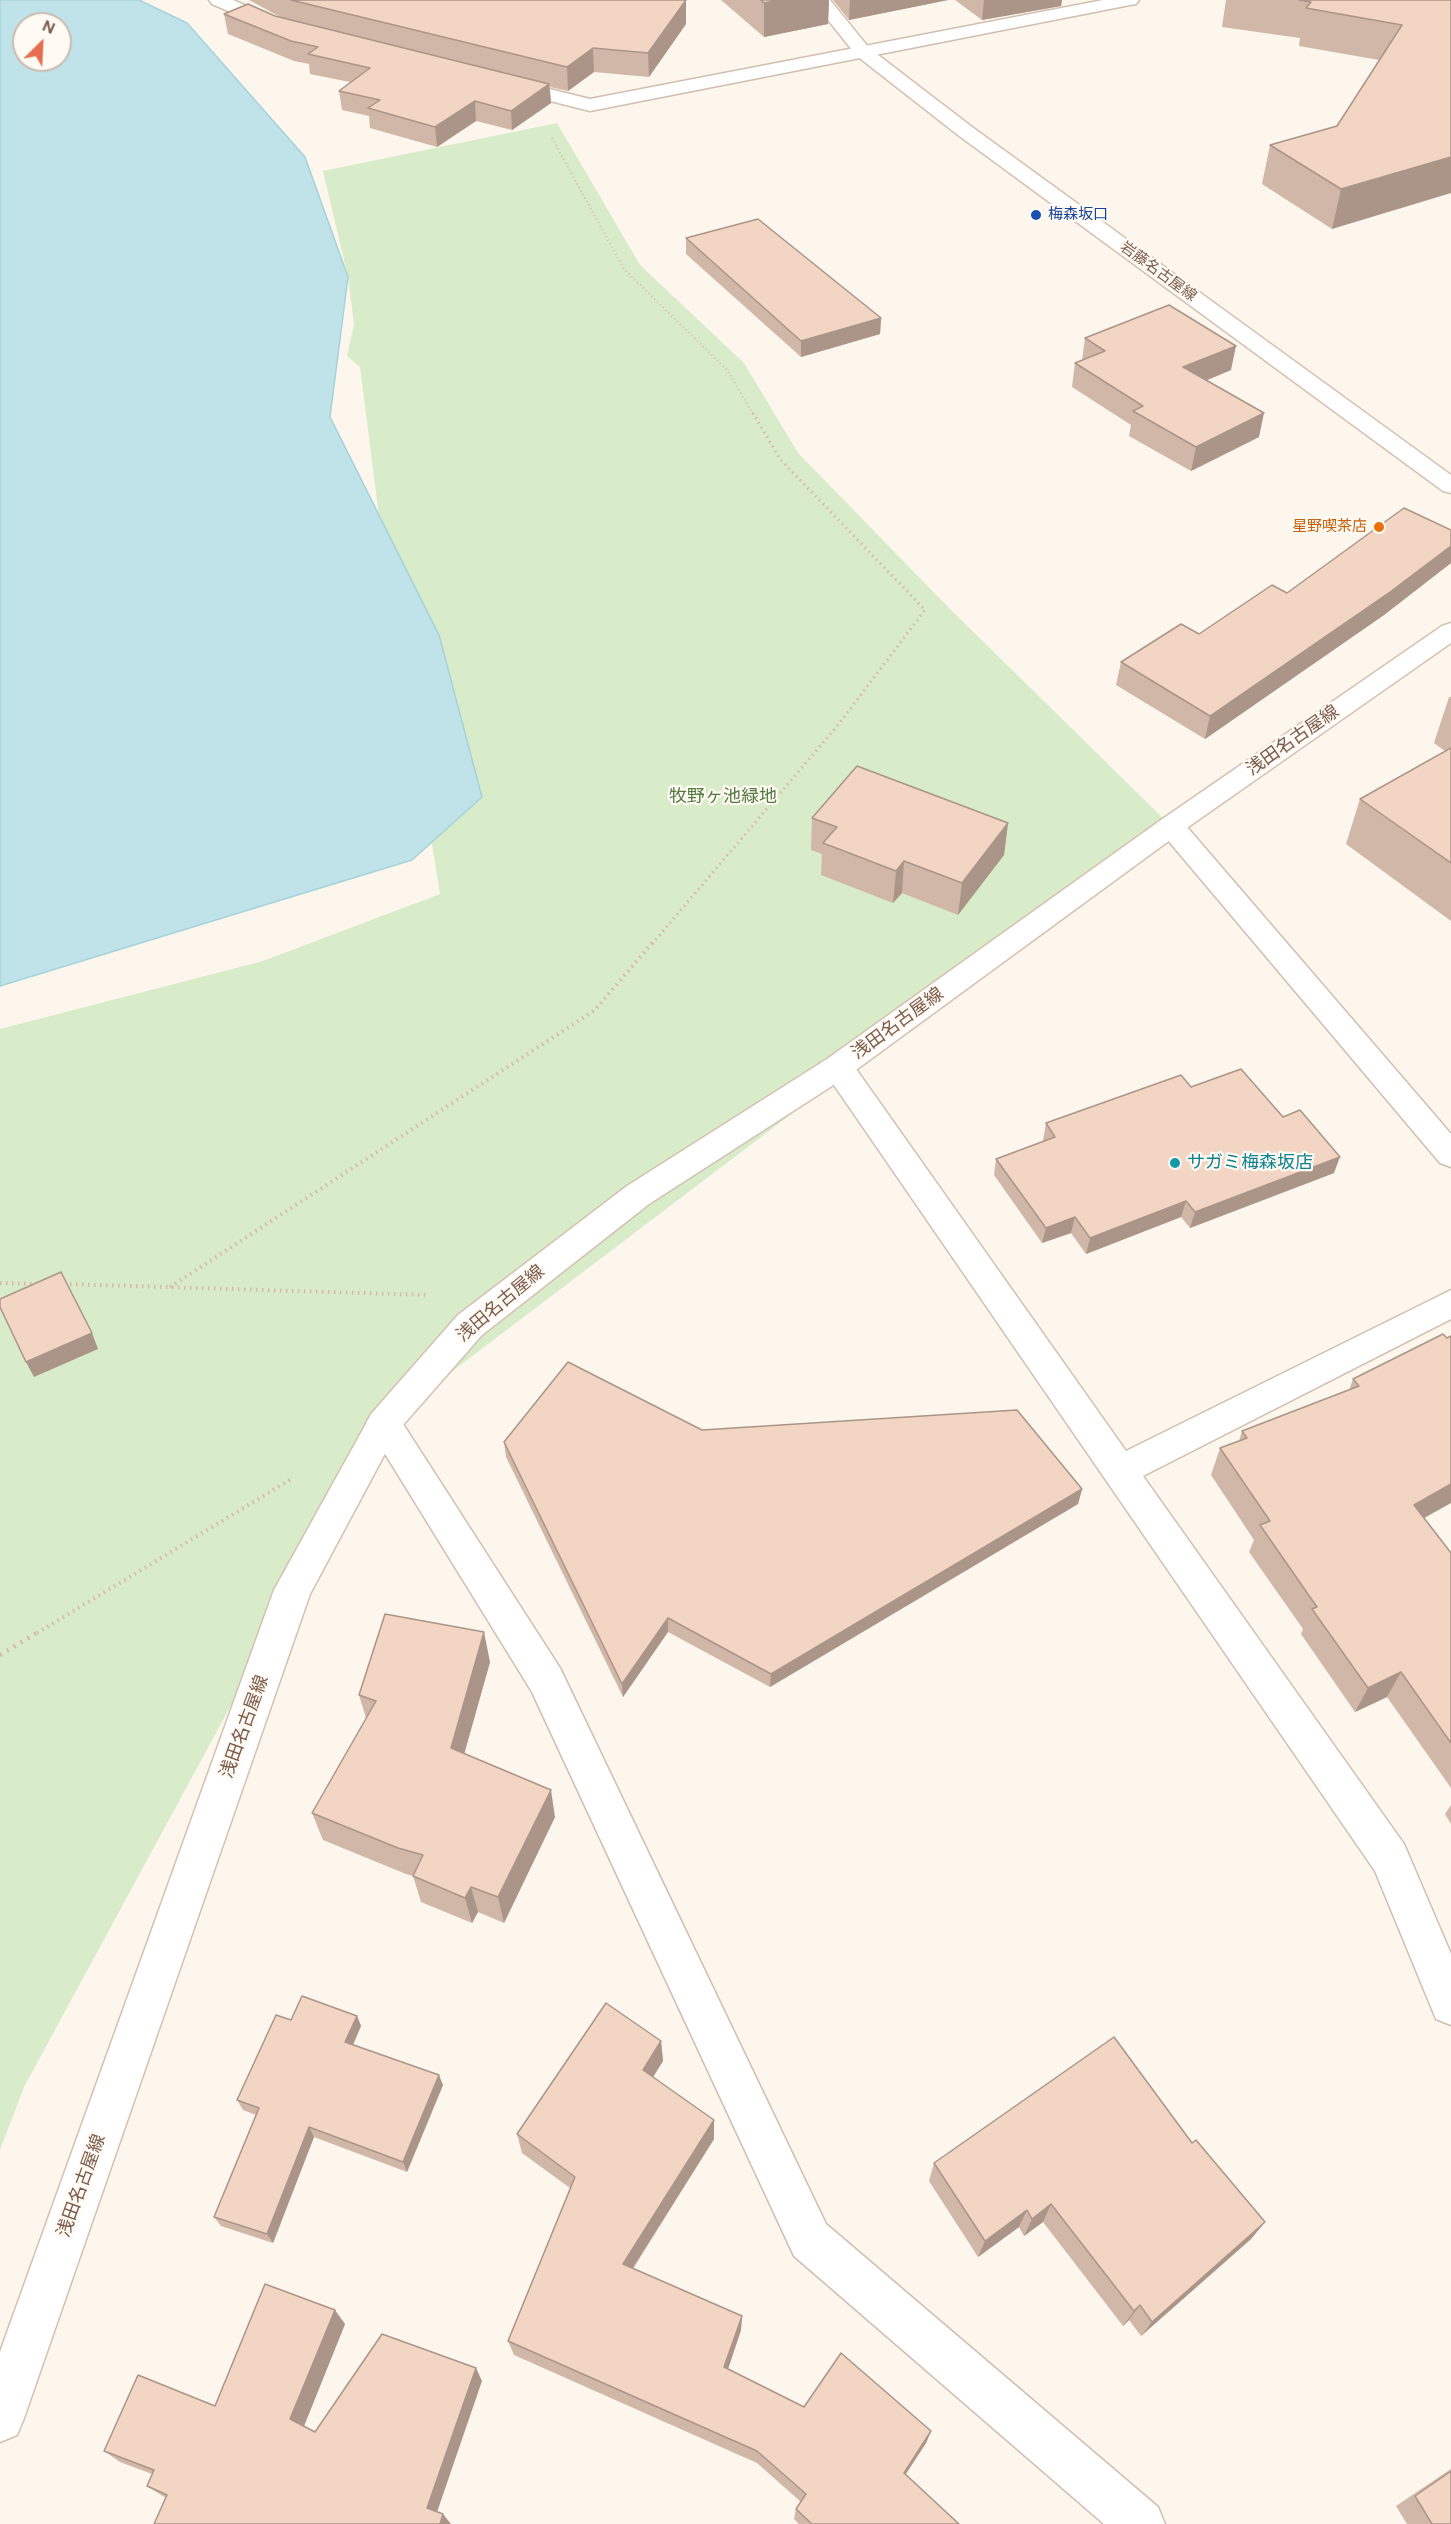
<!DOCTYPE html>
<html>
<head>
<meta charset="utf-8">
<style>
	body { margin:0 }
	#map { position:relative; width:1451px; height:2524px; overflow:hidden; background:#fdf6ec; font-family:"DM Sans",sans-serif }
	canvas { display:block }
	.north { position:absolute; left:12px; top:12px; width:60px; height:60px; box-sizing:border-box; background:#fffaf3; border:2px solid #cabbb1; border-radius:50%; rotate:24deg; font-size:16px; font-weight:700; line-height:24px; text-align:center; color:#7a5c4d }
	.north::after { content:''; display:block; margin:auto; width:21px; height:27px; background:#e76f51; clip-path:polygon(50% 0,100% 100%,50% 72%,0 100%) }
</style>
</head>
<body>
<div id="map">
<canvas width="1451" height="2524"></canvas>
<div class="north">N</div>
</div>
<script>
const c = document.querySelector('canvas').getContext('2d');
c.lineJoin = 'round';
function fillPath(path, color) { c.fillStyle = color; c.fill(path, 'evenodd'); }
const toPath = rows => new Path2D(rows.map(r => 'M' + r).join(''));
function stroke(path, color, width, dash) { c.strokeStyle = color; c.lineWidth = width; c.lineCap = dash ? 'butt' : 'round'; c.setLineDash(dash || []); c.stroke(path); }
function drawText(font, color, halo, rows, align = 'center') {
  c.font = font + ' "DM Sans","Noto Sans JP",sans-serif'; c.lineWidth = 4.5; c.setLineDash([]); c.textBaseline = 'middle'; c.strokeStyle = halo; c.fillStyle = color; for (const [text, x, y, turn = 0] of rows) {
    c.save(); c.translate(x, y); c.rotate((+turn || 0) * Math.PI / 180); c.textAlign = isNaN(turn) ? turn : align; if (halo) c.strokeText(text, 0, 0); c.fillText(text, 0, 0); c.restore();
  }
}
fillPath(toPath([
	[557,123,640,265,744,363,798,453,949,608,1171,826,384,1423,24,2087,0,2150,0,1029,263,961,440,894,379,516,360,367,347,356,354,324,348,277,323,171]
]), '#d8ecc9');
const water = toPath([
	[0,0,139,0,187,23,305,157,348,277,330,417,439,635,482,797,412,860,0,986,0,0],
	[24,24,60,24,60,60,24,60,24,24]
]);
fillPath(water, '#bfe3e8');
stroke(water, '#a5d3da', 1.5);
const minor = toPath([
	[209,0,233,0,284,22,287,26,284,30,278,31,272,30,212,4,209,0],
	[1103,0,1139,0,1136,4,1130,5,590,111,499,88,496,84,499,80,505,78,590,99,1103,0],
	[1171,817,1181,820,1451,1134,1451,1167,1440,1163,1161,832,1157,826,1161,820,1171,817],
	[838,1056,849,1059,1126,1451,1451,1290,1451,1319,1143,1476,1404,1844,1451,1954,1451,2025,1436,2019,1375,1871,827,1075,823,1067,827,1059,838,1056],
	[384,1408,396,1413,560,1668,826,2224,1158,2507,1165,2524,1104,2524,794,2256,532,1692,366,1423,372,1413,384,1408]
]);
const secondary = toPath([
	[812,0,830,0,869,48,972,127,1451,475,1451,493,1443,491,958,135,857,56,812,0],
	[1451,623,1451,643,1181,832,849,1075,649,1204,482,1335,396,1433,310,1594,24,2418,17,2435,0,2442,0,2352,274,1590,372,1413,458,1315,627,1186,827,1059,1161,820,1442,626,1451,623]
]);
stroke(minor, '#d1beb0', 3);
stroke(secondary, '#d6c0b0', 3);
stroke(toPath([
	[552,138,624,269,727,370,752,412]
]), '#d9b8a5', 2, [1, 3]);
stroke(toPath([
	[652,944,838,725,925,610,780,459,751,410]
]), '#d9b8a5', 3, [1.5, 4]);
stroke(toPath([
	[0,1283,38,1284],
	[64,1284,428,1295],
	[170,1287,595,1010,653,942],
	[37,1633,293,1478]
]), '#d9b8a5', 4, [1.5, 4.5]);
stroke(toPath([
	[0,1655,40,1631]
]), '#d9b8a5', 4.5, [2, 6]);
fillPath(minor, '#fff');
fillPath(secondary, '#fff');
fillPath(toPath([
	[249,0,686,0,686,24,649,77,594,72,568,91,550,87,551,103,512,130,476,121,437,147,370,128,369,116,342,110,339,91,350,82,310,74,309,64,294,61,228,34,224,14,275,16,282,18],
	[721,0,829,0,828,24,764,37],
	[833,0,948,0,849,20],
	[955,0,1062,0,1061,6,982,20],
	[1226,0,1451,0,1332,229,1262,184,1270,145,1337,126,1379,60,1299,46,1300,38,1222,27],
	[686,238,881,318,880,334,801,357,686,254],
	[1085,338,1231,370,1206,380,1259,437,1191,471,1129,436,1131,425,1072,387,1075,363,1082,360],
	[1451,530,1451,563,1384,615,1205,739,1116,685,1121,662,1199,634,1287,593],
	[1449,697,1451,697,1451,921,1346,844,1360,799,1445,751,1434,743],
	[812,818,1008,823,1004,855,958,915,902,893,893,903,821,875,822,854,811,850],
	[1191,1087,1283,1117,1334,1173,1190,1228,1181,1217,1086,1254,1071,1233,1042,1243,994,1175,996,1159,1044,1141,1043,1140,1046,1123],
	[1443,1334,1424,1518,1451,1553,1451,1788,1387,1697,1355,1712,1301,1634,1303,1629,1249,1552,1254,1540,1211,1475,1220,1448,1239,1441,1242,1431,1349,1390,1353,1379],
	[702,1430,1082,1489,1078,1504,770,1687,668,1632,623,1697,506,1457,504,1442],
	[490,1662,464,1754,555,1817,504,1923,478,1912,472,1923,421,1902,413,1876,406,1874,323,1840,312,1813,366,1718,359,1695],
	[1451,1805,1451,1824,1445,1814],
	[357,2016,361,2026,353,2044,443,2085,407,2172,314,2137,273,2243,221,2226,214,2217,256,2115,243,2110,237,2100,291,2020],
	[661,2041,663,2061,653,2077,714,2139,633,2269,742,2316,741,2330,728,2369,804,2407,931,2431,926,2443,906,2474,959,2524,799,2524,794,2519,796,2509,801,2502,757,2463,514,2355,508,2341,570,2188,522,2153,517,2134],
	[1192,2143,1265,2222,1251,2239,1141,2336,1129,2320,1123,2326,1043,2222,1024,2236,1019,2227,978,2257,929,2181,934,2163],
	[345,2324,304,2426,315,2432,482,2381,166,2498,147,2486,152,2474,120,2462,104,2451,215,2406],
	[1451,2469,1451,2524,1407,2524,1396,2506]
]), '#d1b7a8');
fillPath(toPath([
	[686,0,686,24,649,77,648,53],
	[779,0,829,0,828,24,764,37,764,3],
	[850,0,948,0,849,20],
	[984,0,1062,0,1061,6,982,20],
	[593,48,594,72,568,91,567,67],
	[549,84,551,103,512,130,511,111],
	[475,101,476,121,437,147,435,127],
	[1451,157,1451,193,1332,229,1341,189],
	[881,318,880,334,801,357,801,341],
	[1236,346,1231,370,1179,392,1183,367],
	[1264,413,1259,437,1191,471,1196,447],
	[1451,546,1451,563,1384,615,1205,739,1210,716],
	[1008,823,1004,855,958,915,962,883],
	[904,861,902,893,893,903,896,871],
	[1340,1157,1334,1173,1190,1228,1195,1212],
	[1186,1201,1181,1217,1086,1254,1090,1238],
	[1075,1217,1071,1233,1042,1243,1046,1228],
	[92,1333,98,1349,34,1377,26,1362],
	[1451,1484,1451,1503,1401,1531,1414,1505],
	[1082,1489,1078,1504,770,1687,771,1674],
	[668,1618,668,1632,623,1697,622,1684],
	[484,1632,490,1662,458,1776,451,1748],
	[1401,1672,1387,1697,1355,1712,1368,1688],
	[551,1790,555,1817,504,1923,498,1897],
	[471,1887,478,1912,472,1923,465,1898],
	[357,2016,361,2026,350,2052,345,2042],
	[661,2041,663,2061,645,2090,643,2070],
	[439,2075,443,2085,407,2172,403,2162],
	[714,2120,714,2139,625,2280,623,2264],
	[309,2127,314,2137,273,2243,267,2234],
	[1051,2204,1043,2222,1024,2236,1032,2219],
	[1027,2210,1019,2227,978,2257,985,2241],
	[1265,2222,1251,2239,1141,2336,1152,2322],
	[1140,2305,1129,2320,1123,2326,1134,2311],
	[335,2310,345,2324,302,2431,290,2419],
	[742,2316,741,2330,724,2381,724,2367],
	[476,2368,482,2381,435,2518,427,2508],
	[931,2431,926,2443,899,2484,904,2473],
	[443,2514,451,2524,440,2524]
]), '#aa9588');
const building = toPath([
	[291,0,686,0,648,53,593,48,567,67,291,0],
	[761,0,779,0,764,3,761,0],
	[1299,0,1451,0,1451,157,1341,189,1270,145,1337,126,1402,25,1306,8,1311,2,1299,0],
	[248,4,275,16,549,84,511,111,475,101,435,127,368,108,380,100,339,91,370,68,308,54,318,47,291,41,224,14,248,4],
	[758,219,881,318,801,341,686,238,758,219],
	[1169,305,1236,346,1183,367,1264,413,1196,447,1133,411,1143,406,1075,363,1105,351,1085,338,1169,305],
	[1404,508,1451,530,1451,546,1390,592,1210,716,1121,662,1181,624,1199,634,1272,585,1287,593,1404,508],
	[1451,748,1451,863,1360,799,1451,748],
	[857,766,1008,823,962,883,904,861,896,871,823,843,837,827,812,818,857,766],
	[1241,1069,1283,1117,1300,1110,1340,1157,1195,1212,1186,1201,1090,1238,1075,1217,1046,1228,996,1159,1055,1137,1046,1123,1181,1075,1191,1087,1241,1069],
	[61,1272,92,1333,26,1362,0,1307,0,1299,61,1272],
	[1443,1334,1447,1338,1451,1336,1451,1484,1414,1505,1451,1553,1451,1743,1401,1672,1368,1688,1312,1609,1317,1607,1260,1525,1270,1521,1220,1448,1247,1438,1242,1431,1359,1386,1353,1379,1443,1334],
	[568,1362,702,1430,1017,1410,1082,1489,771,1674,668,1618,622,1684,504,1442,568,1362],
	[385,1614,484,1632,451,1748,551,1790,498,1897,471,1887,465,1898,413,1876,423,1855,398,1848,312,1813,376,1701,359,1695,385,1614],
	[302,1996,357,2016,345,2042,439,2075,403,2162,309,2127,267,2234,214,2217,259,2108,237,2100,276,2015,291,2020,302,1996],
	[606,2003,661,2041,643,2070,714,2120,623,2264,742,2316,724,2367,804,2407,841,2353,931,2431,904,2473,959,2524,812,2524,796,2509,806,2494,757,2451,508,2341,575,2177,517,2134,606,2003],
	[1114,2037,1192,2143,1196,2140,1265,2222,1152,2322,1140,2305,1134,2311,1051,2204,1032,2219,1027,2210,985,2241,934,2163,1114,2037],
	[265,2284,335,2310,290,2419,315,2432,382,2334,476,2368,427,2508,443,2514,440,2524,154,2524,167,2495,147,2486,154,2470,104,2451,138,2375,215,2406,265,2284],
	[1451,2471,1451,2524,1432,2524,1415,2496,1451,2471]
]);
fillPath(building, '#f3d5c3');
stroke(building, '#aa9588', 1.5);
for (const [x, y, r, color] of [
	[1036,215,6,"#1a4fb4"],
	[1379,527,6,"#e8710a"],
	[1175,1163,6,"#0f9aa8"]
]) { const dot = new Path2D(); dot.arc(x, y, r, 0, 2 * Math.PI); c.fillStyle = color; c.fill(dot); stroke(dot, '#fffaf3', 2); }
drawText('15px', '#164399', '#fffaf3', [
	["梅森坂口",1048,215]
], 'left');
drawText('15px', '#7a5c4d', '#fffaf3', [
	["岩藤名古屋線",1158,272,36]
]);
drawText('15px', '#c56008', '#fffaf3', [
	["星野喫茶店",1367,527]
], 'right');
drawText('18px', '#7a5c4d', '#fffaf3', [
	["浅田名古屋線",1293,741,-35],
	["浅田名古屋線",898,1024,-36],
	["浅田名古屋線",501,1304,-40],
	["浅田名古屋線",245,1727,-70],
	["浅田名古屋線",82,2186,-70]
]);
drawText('18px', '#537a41', '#fffaf3', [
	["牧野ヶ池緑地",723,797]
]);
drawText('18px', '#0d838f', '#fffaf3', [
	["サガミ梅森坂店",1187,1163]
], 'left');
</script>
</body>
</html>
